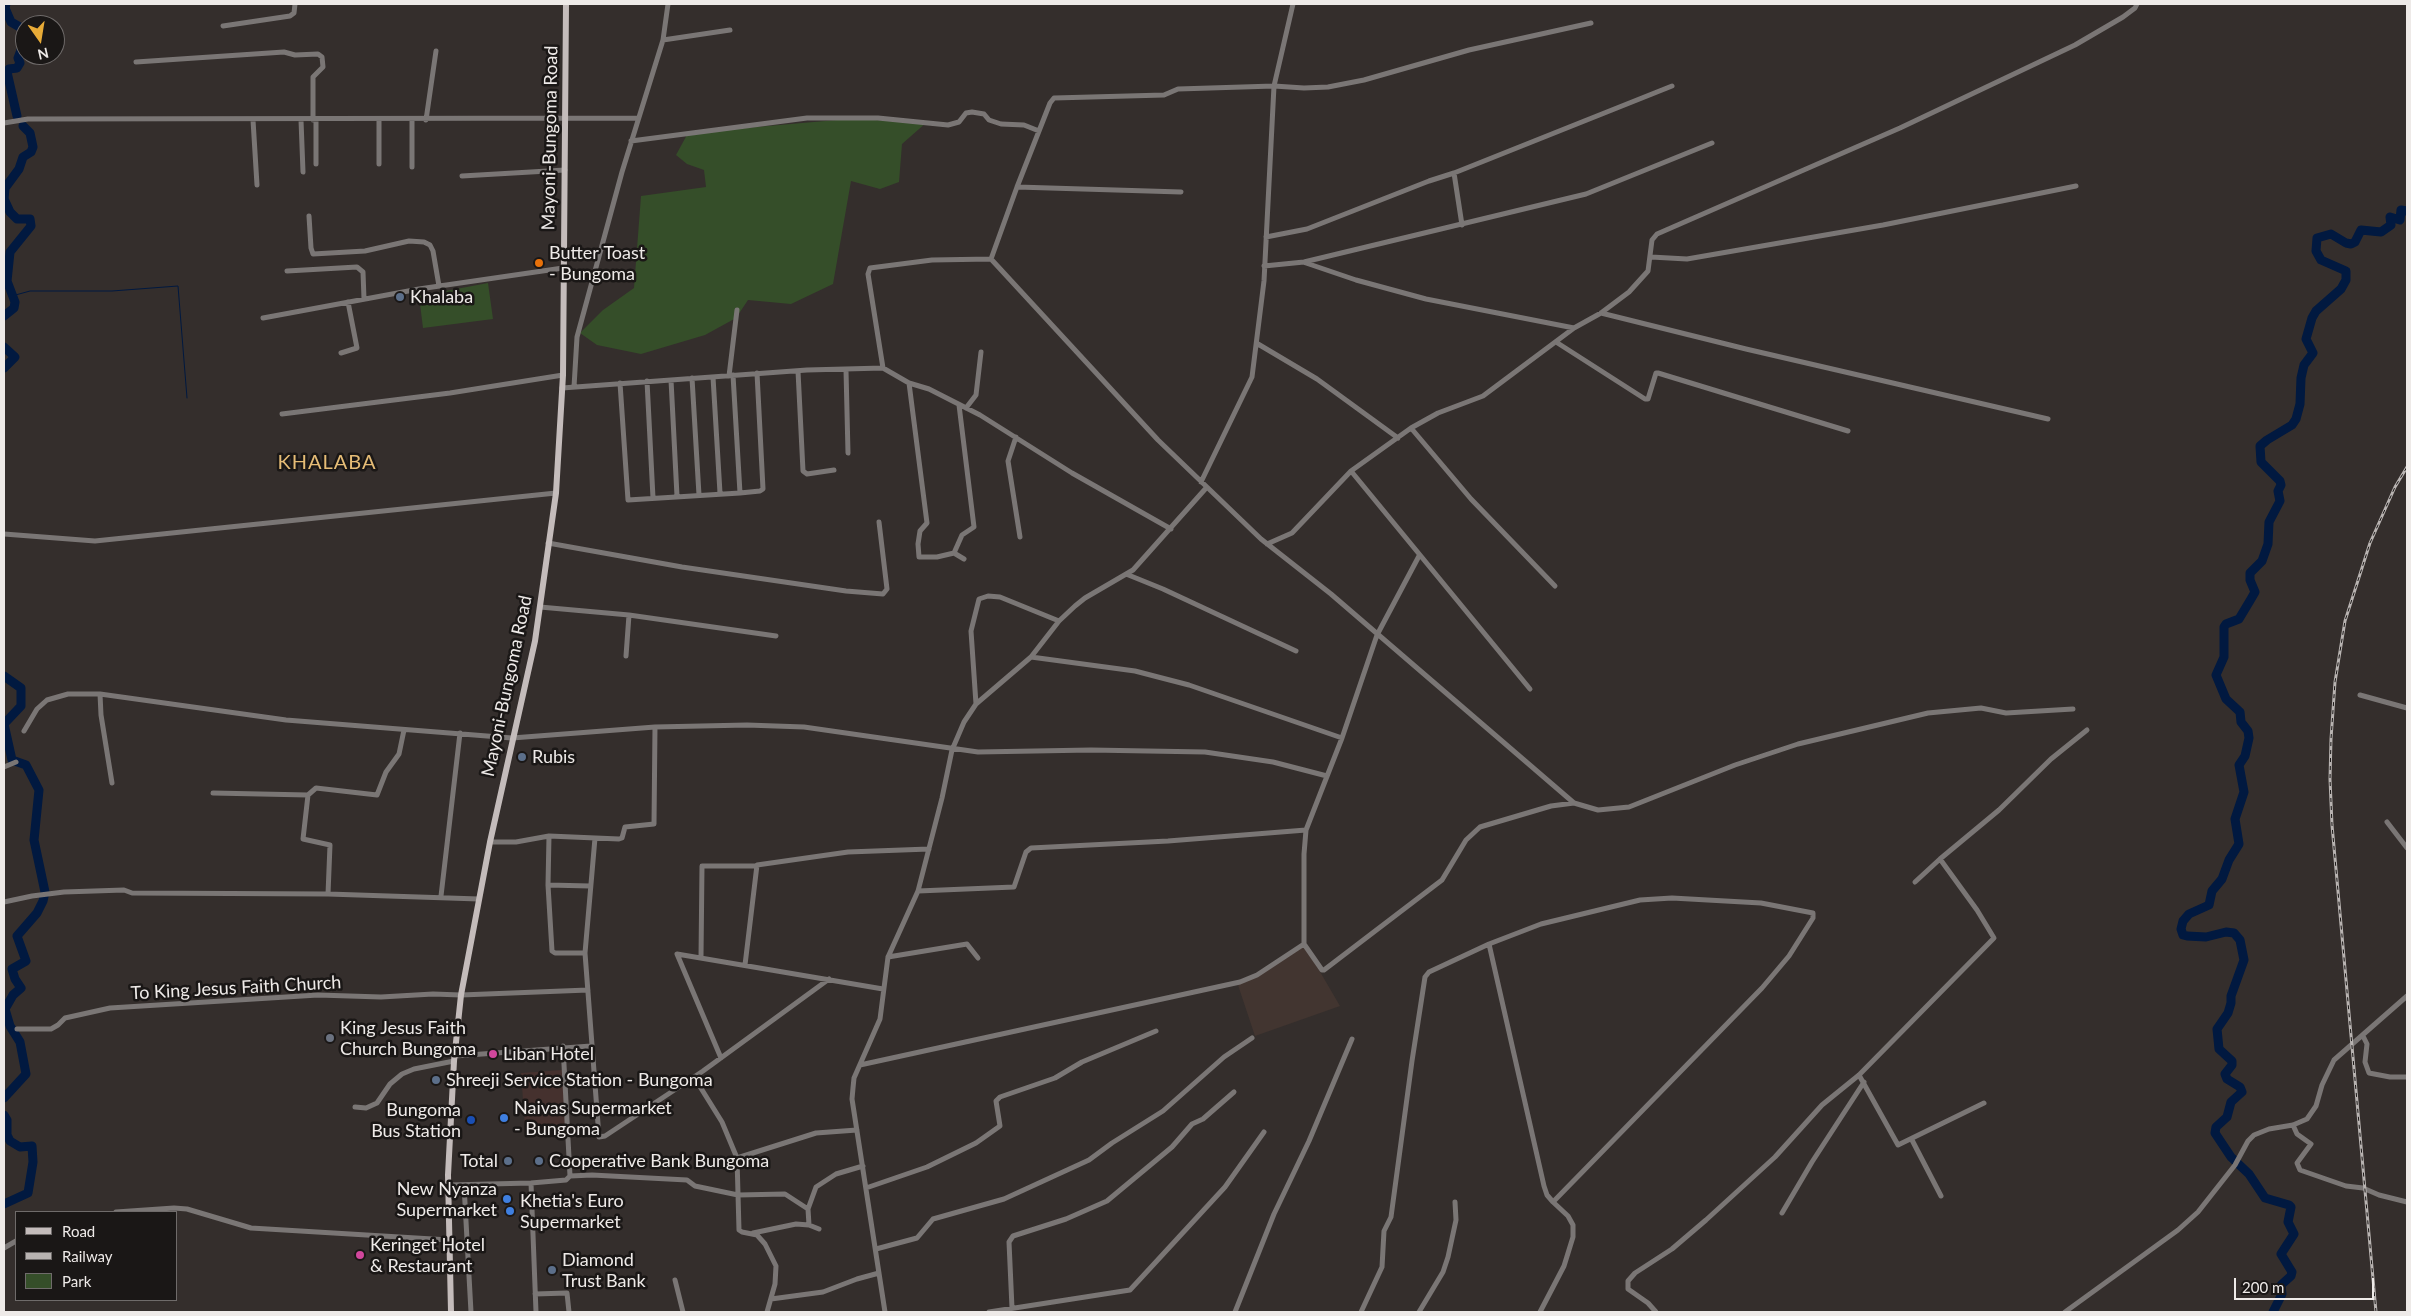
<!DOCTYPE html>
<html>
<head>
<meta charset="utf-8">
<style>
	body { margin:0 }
	#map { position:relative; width:2411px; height:1316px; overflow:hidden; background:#342e2c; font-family:Lato,sans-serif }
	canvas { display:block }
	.frame { position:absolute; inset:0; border:5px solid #eeeae8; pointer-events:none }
	.legend { position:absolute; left:15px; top:1211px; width:162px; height:90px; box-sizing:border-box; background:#1a1716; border:1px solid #6f6b6a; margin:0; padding:6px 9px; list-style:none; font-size:15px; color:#eeeae8 }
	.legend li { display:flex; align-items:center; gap:10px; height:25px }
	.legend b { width:25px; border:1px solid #6f6b6a }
	.north { position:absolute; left:15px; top:15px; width:50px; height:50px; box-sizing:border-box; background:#1a1716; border:1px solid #6f6b6a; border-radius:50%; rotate:167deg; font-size:14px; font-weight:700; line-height:20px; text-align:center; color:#eeeae8 }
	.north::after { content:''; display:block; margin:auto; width:18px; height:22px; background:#e8ab37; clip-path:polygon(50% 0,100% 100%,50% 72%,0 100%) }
	.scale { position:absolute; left:2234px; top:1278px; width:140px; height:22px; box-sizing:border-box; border:2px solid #eeeae8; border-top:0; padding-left:6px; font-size:15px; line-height:18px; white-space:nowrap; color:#eeeae8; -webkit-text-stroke:4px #1a1716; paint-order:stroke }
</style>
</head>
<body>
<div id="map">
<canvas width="2411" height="1316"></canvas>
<div class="frame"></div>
<ul class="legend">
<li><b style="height:6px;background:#c4bcbb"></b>Road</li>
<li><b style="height:6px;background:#b8b3b1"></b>Railway</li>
<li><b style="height:14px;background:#354e29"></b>Park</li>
</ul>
<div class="north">N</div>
<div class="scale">200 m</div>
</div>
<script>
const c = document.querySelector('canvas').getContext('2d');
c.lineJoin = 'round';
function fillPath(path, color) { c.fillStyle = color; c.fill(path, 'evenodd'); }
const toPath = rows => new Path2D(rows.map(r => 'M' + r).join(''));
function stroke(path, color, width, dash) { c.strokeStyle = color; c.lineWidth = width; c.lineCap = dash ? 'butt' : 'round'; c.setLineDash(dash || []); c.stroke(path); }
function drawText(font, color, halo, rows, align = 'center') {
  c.font = font + ' Lato,sans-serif'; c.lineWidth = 5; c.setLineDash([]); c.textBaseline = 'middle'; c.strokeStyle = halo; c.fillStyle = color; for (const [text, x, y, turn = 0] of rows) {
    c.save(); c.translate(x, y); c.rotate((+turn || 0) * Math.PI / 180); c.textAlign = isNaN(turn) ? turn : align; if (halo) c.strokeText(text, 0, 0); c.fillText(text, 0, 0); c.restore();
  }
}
fillPath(toPath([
	[562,1070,566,1124,525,1127,521,1073]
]), '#45312e');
fillPath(toPath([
	[1305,946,1340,1006,1255,1036,1238,985]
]), '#423530');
fillPath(toPath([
	[848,119,927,122,902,144,899,182,880,189,851,181,833,284,791,304,748,300,736,318,705,335,641,354,597,345,580,333,603,310,634,288,641,196,706,187,704,170,687,164,676,155,688,133],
	[488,283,493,319,423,328,419,296]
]), '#354e29');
stroke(toPath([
	[12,296,30,291,112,291,178,286,187,398]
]), '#011940', 1);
stroke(toPath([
	[6,4,5,8,11,22,25,30],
	[17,116,7,72,9,69,17,68,20,63,18,58,21,50,25,47],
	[4,316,14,308,15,302,7,281,10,252,31,226,30,219,17,219,10,212,4,199,5,188,19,169,23,157,31,152,33,147,30,133,23,126],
	[4,347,15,357,4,368],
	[4,676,21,688,21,706,4,724,12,760,26,765,39,790,34,840,45,892,43,901,37,913,17,936,26,961,12,969,15,979,21,988,13,995,5,1009,10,1026,20,1042,26,1074,4,1098],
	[4,1115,7,1120,7,1135,10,1141,20,1147,32,1146,33,1162,28,1193,4,1204],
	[2273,1312,2282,1294,2281,1285,2291,1276,2292,1272,2281,1254,2294,1234,2288,1222,2291,1207,2289,1205,2265,1198,2249,1174,2231,1157,2215,1133,2216,1127,2227,1117,2231,1102,2242,1092,2240,1087,2227,1079,2225,1074,2232,1065,2232,1061,2219,1049,2217,1029,2228,1013,2231,1003,2231,996,2244,960,2240,940,2234,933,2226,932,2206,937,2187,936,2183,935,2181,929,2183,921,2189,914,2209,905,2212,891,2222,879,2229,860,2239,844,2235,819,2244,792,2239,765,2245,756,2249,738,2248,731,2241,722,2240,712,2226,699,2216,675,2224,657,2224,627,2226,624,2239,619,2251,599,2255,592,2250,580,2250,573,2262,561,2268,544,2269,522,2280,501,2278,491,2281,485,2280,481,2261,462,2260,446,2267,440,2292,425,2296,419,2300,404,2301,378,2304,365,2313,353,2306,339,2312,318,2316,311,2341,289,2346,280,2346,271,2321,260,2316,251,2317,238,2331,234,2346,243,2351,244,2355,242,2361,230,2381,232,2391,225,2390,217,2400,220,2401,210,2407,211]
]), '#011940', 9);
stroke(toPath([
	[223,26,290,16,294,13,295,4],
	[663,40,730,30],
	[136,62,284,52,295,55,318,54,322,57,323,67,313,77,313,120],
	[253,120,257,185],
	[301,120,303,172],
	[316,120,316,164],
	[379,120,379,164],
	[412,120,412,167],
	[426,120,436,51],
	[4,123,28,119,637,118],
	[631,141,807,118,878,118,948,125,959,122,966,113,972,112,984,114,989,120,1001,124,1024,125,1039,131],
	[1454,173,1462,225],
	[462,176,565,170],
	[1017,187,1181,192],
	[309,216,311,248,313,254,365,251,409,241,424,242,430,245,433,251,439,286],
	[1266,237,1307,229,1429,181,1454,173,1672,86],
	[1651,257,1687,259,1883,225,2076,186],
	[991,259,1017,187,1050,103,1054,98,1164,95,1178,89,1274,86,1304,88,1328,87,1364,80,1469,50,1591,23],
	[1306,263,1356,280,1426,299,1574,328],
	[1264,266,1304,262,1586,194,1712,143],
	[287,271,357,267,363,272,364,299],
	[1601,313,1746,349,2048,419],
	[263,318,419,289,563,268],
	[1556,342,1645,399,1648,399,1656,373,1658,373,1848,431],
	[1258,344,1317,379,1398,438],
	[341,353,357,348,348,302],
	[883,368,868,274,870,268,932,260,991,259,1158,440,1261,539,1331,594,1574,803,1598,810,1629,807,1735,765,1798,744,1928,713,1981,708,2006,713,2073,709],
	[846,370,848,453],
	[798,371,803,471,807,474,834,470],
	[733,375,740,493],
	[729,376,737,310],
	[713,377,720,493],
	[692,378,699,495],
	[671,380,677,496],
	[647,381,653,498],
	[620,383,628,500,740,493,760,491,763,489,757,373],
	[909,383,927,523,920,531,918,544,919,557,937,557,954,553,964,559],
	[574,387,577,337,622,172,663,40,668,4],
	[562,388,807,370,883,368,909,383,929,389,980,415,1072,473,1171,529],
	[966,408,976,395,981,352],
	[282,414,450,393,563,375],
	[1411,428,1471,499,1555,586],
	[1016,437,1008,461,1020,537],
	[1351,471,1530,689],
	[1201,482,1252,377,1264,281,1274,86,1293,4],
	[4,534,95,541,556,493],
	[548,543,682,567,846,591,883,594,887,589,879,522],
	[1267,544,1292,533,1351,471,1411,428,1438,413,1483,396,1574,328,1601,313,1629,292,1648,271,1652,240,1657,234,1900,128,2075,45,2123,17,2135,8,2137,4],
	[954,553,962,535,974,527,959,405],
	[1419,556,1377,635,1342,738,1306,830,1304,854,1304,944,1322,970,1324,970,1442,880,1466,840,1480,827,1551,806,1574,803],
	[1126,574,1163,589,1296,651],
	[540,607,629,615,626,656],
	[629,615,776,636],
	[1031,657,1135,671,1158,677,1189,685,1342,738],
	[100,694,101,715,112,783],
	[2360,695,2407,708],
	[976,704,971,631,979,599,988,596,1000,597,1059,621],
	[24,731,37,709,47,700,68,694,100,694,286,720,512,738,655,727,747,725,804,727,978,752,1091,750,1205,752,1273,762,1327,776],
	[4,767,16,762],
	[213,793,308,795,303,839,330,845,328,894],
	[308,795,316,788,377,795,386,772,399,754,404,730],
	[2387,822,2407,848],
	[549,836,548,885,552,951,555,953,585,953],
	[595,838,585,953,599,1137,605,1136,703,1071,829,979],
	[490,842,516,842,549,836,619,839,622,838,625,827,654,824,655,727],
	[1915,882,1940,859],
	[548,885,590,886],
	[918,891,1014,887,1026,852,1031,848,1168,841,1306,830],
	[441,896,460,733],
	[4,902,32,896,64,892,124,890,132,893,328,894,479,899],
	[701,957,702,866,756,866],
	[888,957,967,944,978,958],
	[745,965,757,865,848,852,929,849],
	[17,1029,51,1029,58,1025,65,1018,110,1008,318,995,381,997,433,994,461,995,588,990],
	[2363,1036,2367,1044,2365,1062,2369,1073,2390,1077,2407,1077],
	[563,1046,570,1176],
	[455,1056,591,1046],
	[721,1058,677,954,883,989],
	[860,1065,1240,982,1257,975,1304,944],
	[1859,1075,1898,1145,1984,1103],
	[694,1077,722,1122,737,1158,739,1230,742,1232,757,1235,765,1244,776,1266,775,1284,767,1312],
	[355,1107,366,1108,377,1103,390,1084,402,1074,414,1069,454,1061],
	[2293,1125,2297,1134,2311,1144,2297,1163,2300,1170,2346,1186,2363,1188,2379,1195,2407,1202],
	[1912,1140,1941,1196],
	[737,1158,816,1133,857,1130],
	[531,1183,536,1312],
	[448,1185,531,1183,566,1180,570,1176,592,1175,687,1180,695,1186,738,1195,785,1194,808,1209,809,1225],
	[464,1185,471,1312],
	[866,1188,927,1167,976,1143,1000,1126,996,1101,1000,1097,1055,1078,1082,1062,1156,1031],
	[808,1209,816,1187,836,1174,863,1166],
	[116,1212,174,1208,187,1209,251,1228,449,1240],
	[1782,1213,1812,1162,1864,1082],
	[753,1233,796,1224,809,1225,819,1229],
	[4,1248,16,1241],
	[876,1249,917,1238,933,1219,1004,1199,1089,1160,1112,1143,1163,1111,1224,1057,1252,1038],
	[675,1280,683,1312],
	[535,1294,567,1293,569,1312],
	[771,1299,823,1292,857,1279,879,1273],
	[1012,1308,1009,1242,1013,1236,1066,1219,1107,1201,1172,1147,1192,1124,1203,1119,1234,1092],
	[885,1312,852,1099,853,1088,854,1078,880,1019,888,957,918,891,942,798,952,750,964,722,976,704,1031,657,1059,621,1075,606,1085,598,1133,570,1207,487],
	[989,1312,1130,1290,1225,1187,1264,1132],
	[1235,1312,1274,1214,1309,1141,1352,1039],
	[1361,1312,1382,1267,1384,1231,1391,1217,1412,1061,1425,977,1429,972,1489,944],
	[1419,1312,1443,1272,1448,1257,1456,1220,1455,1202],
	[1540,1312,1564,1266,1573,1237,1573,1225,1568,1216,1553,1202,1547,1195,1544,1186,1489,944,1541,924,1640,900,1672,898,1761,903,1813,913,1813,918,1789,956,1762,988,1553,1202],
	[1656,1312,1648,1303,1628,1289,1628,1281,1635,1273,1672,1249,1706,1220,1775,1157,1822,1105,1859,1075,1994,938,1977,910,1940,859,1999,810,2051,759,2087,730],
	[2065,1312,2178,1230,2198,1212,2235,1165,2248,1141,2254,1135,2269,1129,2293,1125,2307,1119,2316,1106,2322,1085,2334,1060,2407,996]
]), '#7a7675', 5);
stroke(toPath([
	[451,1312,448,1175,454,1061,461,995,490,842,535,641,556,493,563,375,566,4]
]), '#c4bcbb', 6);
const rail = toPath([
	[2376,1312,2332,825,2330,779,2331,739,2335,682,2345,621,2370,543,2395,487,2407,467]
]);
stroke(rail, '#b8b3b1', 3);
stroke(rail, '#1a1716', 1, [4]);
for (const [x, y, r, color] of [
	[539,263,5,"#e8710a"],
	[400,297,5,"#5c6f8a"],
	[522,757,5,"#5c6f8a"],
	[330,1038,5,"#6b7280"],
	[493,1054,5,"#d1479c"],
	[436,1080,5,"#5c6f8a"],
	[504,1118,5,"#3f7fe0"],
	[471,1120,5,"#1a4fb4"],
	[508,1161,5,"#5c6f8a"],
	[539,1161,5,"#5c6f8a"],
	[507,1199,5,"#3f7fe0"],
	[510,1211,5,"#3f7fe0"],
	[360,1255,5,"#d1479c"],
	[552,1270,5,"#5c6f8a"]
]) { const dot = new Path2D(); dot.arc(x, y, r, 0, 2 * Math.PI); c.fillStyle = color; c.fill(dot); stroke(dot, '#1a1716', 2); }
drawText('18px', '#eeeae8', '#1a1716', [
	["Mayoni-Bungoma Road",550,138,-89],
	["Mayoni-Bungoma Road",507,686,-78],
	["To King Jesus Faith Church",236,988,-3]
]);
drawText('18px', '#eeeae8', '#1a1716', [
	["Butter Toast",549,253],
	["- Bungoma",549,274],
	["Khalaba",410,297],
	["Rubis",532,757],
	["King Jesus Faith",340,1028],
	["Church Bungoma",340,1049],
	["Liban Hotel",503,1054],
	["Shreeji Service Station - Bungoma",446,1080],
	["Naivas Supermarket",514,1108],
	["- Bungoma",514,1129],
	["Bungoma",461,1110,"right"],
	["Bus Station",461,1131,"right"],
	["Total",498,1161,"right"],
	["Cooperative Bank Bungoma",549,1161],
	["New Nyanza",497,1189,"right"],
	["Supermarket",497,1210,"right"],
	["Khetia's Euro",520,1201],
	["Supermarket",520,1222],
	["Keringet Hotel",370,1245],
	["& Restaurant",370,1266],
	["Diamond",562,1260],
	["Trust Bank",562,1281]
], 'left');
c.letterSpacing = '1px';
drawText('20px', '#e5bc76', '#1a1716', [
	["KHALABA",327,463]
]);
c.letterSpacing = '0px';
</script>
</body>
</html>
